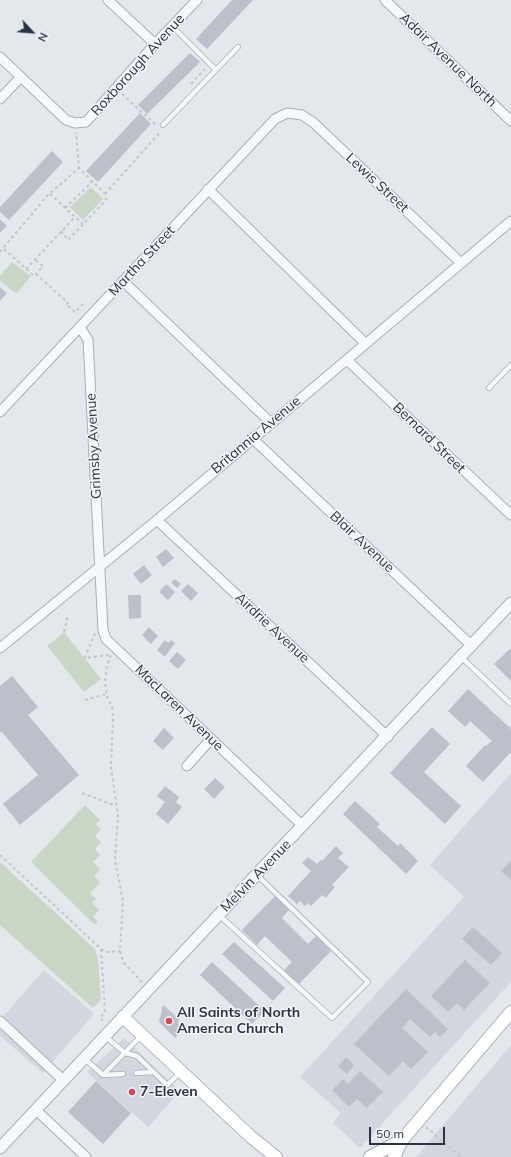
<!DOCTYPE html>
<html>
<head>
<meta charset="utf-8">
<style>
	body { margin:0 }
	#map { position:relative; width:511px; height:1157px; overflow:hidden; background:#e4e7ec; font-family:Mulish,sans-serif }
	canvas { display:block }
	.north { position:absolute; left:12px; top:12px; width:40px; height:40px; -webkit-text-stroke:3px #f4f6f9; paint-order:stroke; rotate:116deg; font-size:11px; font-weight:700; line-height:16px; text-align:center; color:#2b3445 }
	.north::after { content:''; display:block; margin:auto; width:14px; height:18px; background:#2b3445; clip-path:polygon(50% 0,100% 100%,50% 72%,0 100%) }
	.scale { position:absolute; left:369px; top:1127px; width:76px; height:18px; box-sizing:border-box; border:2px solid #2b3445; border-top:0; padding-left:5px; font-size:12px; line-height:14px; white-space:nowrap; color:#2b3445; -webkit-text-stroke:3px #f4f6f9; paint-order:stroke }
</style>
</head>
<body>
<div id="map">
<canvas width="511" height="1157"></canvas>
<div class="north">N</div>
<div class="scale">50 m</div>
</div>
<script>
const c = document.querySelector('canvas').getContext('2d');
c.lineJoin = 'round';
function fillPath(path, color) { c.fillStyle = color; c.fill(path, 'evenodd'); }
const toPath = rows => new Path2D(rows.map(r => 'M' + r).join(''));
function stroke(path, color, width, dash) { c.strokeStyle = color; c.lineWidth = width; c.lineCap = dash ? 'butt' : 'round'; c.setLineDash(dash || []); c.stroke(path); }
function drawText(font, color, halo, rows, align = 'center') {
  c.font = font + ' Mulish,sans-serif'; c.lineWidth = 3; c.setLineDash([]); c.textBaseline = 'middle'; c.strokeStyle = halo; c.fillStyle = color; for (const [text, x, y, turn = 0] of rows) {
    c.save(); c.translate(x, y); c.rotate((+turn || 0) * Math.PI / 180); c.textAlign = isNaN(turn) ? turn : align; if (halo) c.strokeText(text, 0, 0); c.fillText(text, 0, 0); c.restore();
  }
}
fillPath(toPath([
	[511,773,511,982,360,1148,333,1123,341,1113,300,1077,464,897,430,865],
	[44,970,94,1014,43,1073,0,1036,0,1020],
	[124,1038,180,1091,148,1127,87,1072],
	[511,1045,511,1157,416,1157]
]), '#d2d6de');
fillPath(toPath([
	[91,187,103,199,83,220,70,207],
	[12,262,31,276,18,292,15,293,0,280,0,276],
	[64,632,101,679,84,692,47,646],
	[85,805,100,820,96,824,101,829,95,836,101,842,95,849,100,855,93,862,100,869,94,876,100,883,90,893,96,899,92,903,99,910,93,917,98,922,95,925,31,862],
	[0,862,95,949,98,959,101,1000,93,1008,0,925]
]), '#c9d6c5');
fillPath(toPath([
	[232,0,253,0,207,49,196,39],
	[190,53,200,62,147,114,138,105],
	[140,113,151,124,98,182,86,171],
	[52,151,63,162,9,220,0,212,0,207],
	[0,219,7,226,0,233],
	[0,287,7,293,0,301],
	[166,549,174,558,163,567,156,557],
	[144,565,152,575,141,584,133,574],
	[175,579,181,584,177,588,171,583],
	[166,584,175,592,168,600,159,592],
	[188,584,198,593,191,601,181,591],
	[128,595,141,595,141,618,129,619],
	[149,627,158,636,151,644,142,635],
	[165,640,168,643,171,640,175,643,165,657,157,650],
	[511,648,511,681,494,664],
	[177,652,186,660,178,669,169,661],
	[12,676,38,707,28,715,79,775,20,825,3,804,38,775,1,731,0,733,0,686],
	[468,689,511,729,511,752,483,782,466,766,485,745,486,746,492,741,470,721,465,727,448,711],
	[432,727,450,744,424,772,461,806,445,824,390,773],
	[164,728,174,738,163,750,153,741],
	[215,778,225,787,214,799,204,789],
	[165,786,179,797,176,802,182,807,168,824,156,814,165,802,157,796],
	[355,801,380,824,377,827,398,846,400,843,418,861,406,874,343,814],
	[336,846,343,853,338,858,349,867,332,885,335,887,326,898,322,895,311,906,308,903,305,906,300,901,297,904,288,896,311,871,302,863,308,857,317,864,321,860,322,861],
	[511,860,511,880,501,871],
	[275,896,289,910,282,918,308,944,316,936,331,951,299,984,284,970,292,962,265,936,257,945,242,930],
	[473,927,502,953,491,965,462,939],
	[234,942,285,988,273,1001,222,954],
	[465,960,490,983,464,1010,457,1003,448,1012,431,996],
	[212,962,265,1011,252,1024,200,975],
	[406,989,448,1029,440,1037,435,1032,430,1037,410,1019,402,1028,428,1052,411,1069,403,1061,389,1076,354,1044],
	[163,1005,179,1019,178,1023,184,1029,175,1038,159,1022],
	[346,1057,354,1065,347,1074,338,1066],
	[360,1071,383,1092,367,1108,357,1099,349,1107,332,1090,343,1079,348,1084],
	[96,1081,131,1113,103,1144,68,1112]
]), '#bbc0ca');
const service = toPath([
	[172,26,216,70],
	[163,125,238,47],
	[489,388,511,365],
	[461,657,511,704],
	[219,915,332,1018,368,982,257,875],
	[105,1036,125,1053,137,1056,167,1085,180,1073],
	[85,1059,103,1075,141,1036],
	[136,1073,153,1072],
	[103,1075,123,1074]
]);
const minor = toPath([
	[108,0,155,44],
	[385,0,511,121],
	[0,57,66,120,75,123,86,122,155,44,197,0],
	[0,99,21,77],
	[208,189,365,343],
	[123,281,271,423],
	[80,327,88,340,103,630,106,639,303,826],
	[347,360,511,515],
	[0,412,275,119,287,113,302,115,314,123,461,263],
	[252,438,472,646],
	[157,520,388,737],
	[0,648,157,520,511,221],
	[187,766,211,739],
	[0,1021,64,1081],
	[36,1110,86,1157]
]);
const tertiary = toPath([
	[0,1148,511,603]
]);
const secondary = toPath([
	[123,1017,251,1137,276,1157],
	[370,1157,402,1140],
	[394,1157,402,1140,511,1012]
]);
stroke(service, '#a9aeb7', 6);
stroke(minor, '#a9aeb7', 11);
stroke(tertiary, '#a9aeb7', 13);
stroke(secondary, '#a9aeb7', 14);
stroke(toPath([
	[191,84,205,69],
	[122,94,157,126],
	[50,194,83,224],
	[105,194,161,131],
	[65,208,93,181],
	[61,231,68,240,106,200,105,194,79,168,76,132],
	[4,249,34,276,43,266,35,260],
	[0,252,47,196,79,168],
	[26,269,75,217],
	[36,274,68,303,66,304,75,312,85,302],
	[64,632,68,615],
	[95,633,85,658,110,655],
	[111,655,107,665,105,682,107,697,112,707,113,717,111,767,118,815,115,860,123,901,120,951,123,962,142,982],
	[85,700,106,694],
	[82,793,116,806],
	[0,855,101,949,106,952,120,951],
	[101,949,105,1012,100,1018,104,1022],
	[426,1127,461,1157]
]), '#c2c5cb', 2, [3, 3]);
stroke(service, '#f7f8fa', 4.5);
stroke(minor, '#f7f8fa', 9);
stroke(tertiary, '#f7f8fa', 11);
stroke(secondary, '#fff', 12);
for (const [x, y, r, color] of [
	[169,1021,4,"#d1495b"],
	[132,1092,4,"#d1495b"]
]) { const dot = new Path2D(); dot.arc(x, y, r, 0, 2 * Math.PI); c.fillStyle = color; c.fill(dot); stroke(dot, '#f4f6f9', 1.5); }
drawText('14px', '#2b3445', '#f4f6f9', [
	["Adair Avenue North",448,60,44],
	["Roxborough Avenue",138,65,-48],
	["Lewis Street",377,183,43],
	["Martha Street",142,261,-47],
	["Britannia Avenue",256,435,-40],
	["Bernard Street",429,438,44],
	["Grimsby Avenue",94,446,-93],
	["Blair Avenue",362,542,43],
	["Airdrie Avenue",272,628,43],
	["MacLaren Avenue",179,708,44],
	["Melvin Avenue",256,876,-46]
]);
drawText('bold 14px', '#2b3445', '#f4f6f9', [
	["All Saints of North",177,1013],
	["America Church",177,1029],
	["7-Eleven",140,1092]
], 'left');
</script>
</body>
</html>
